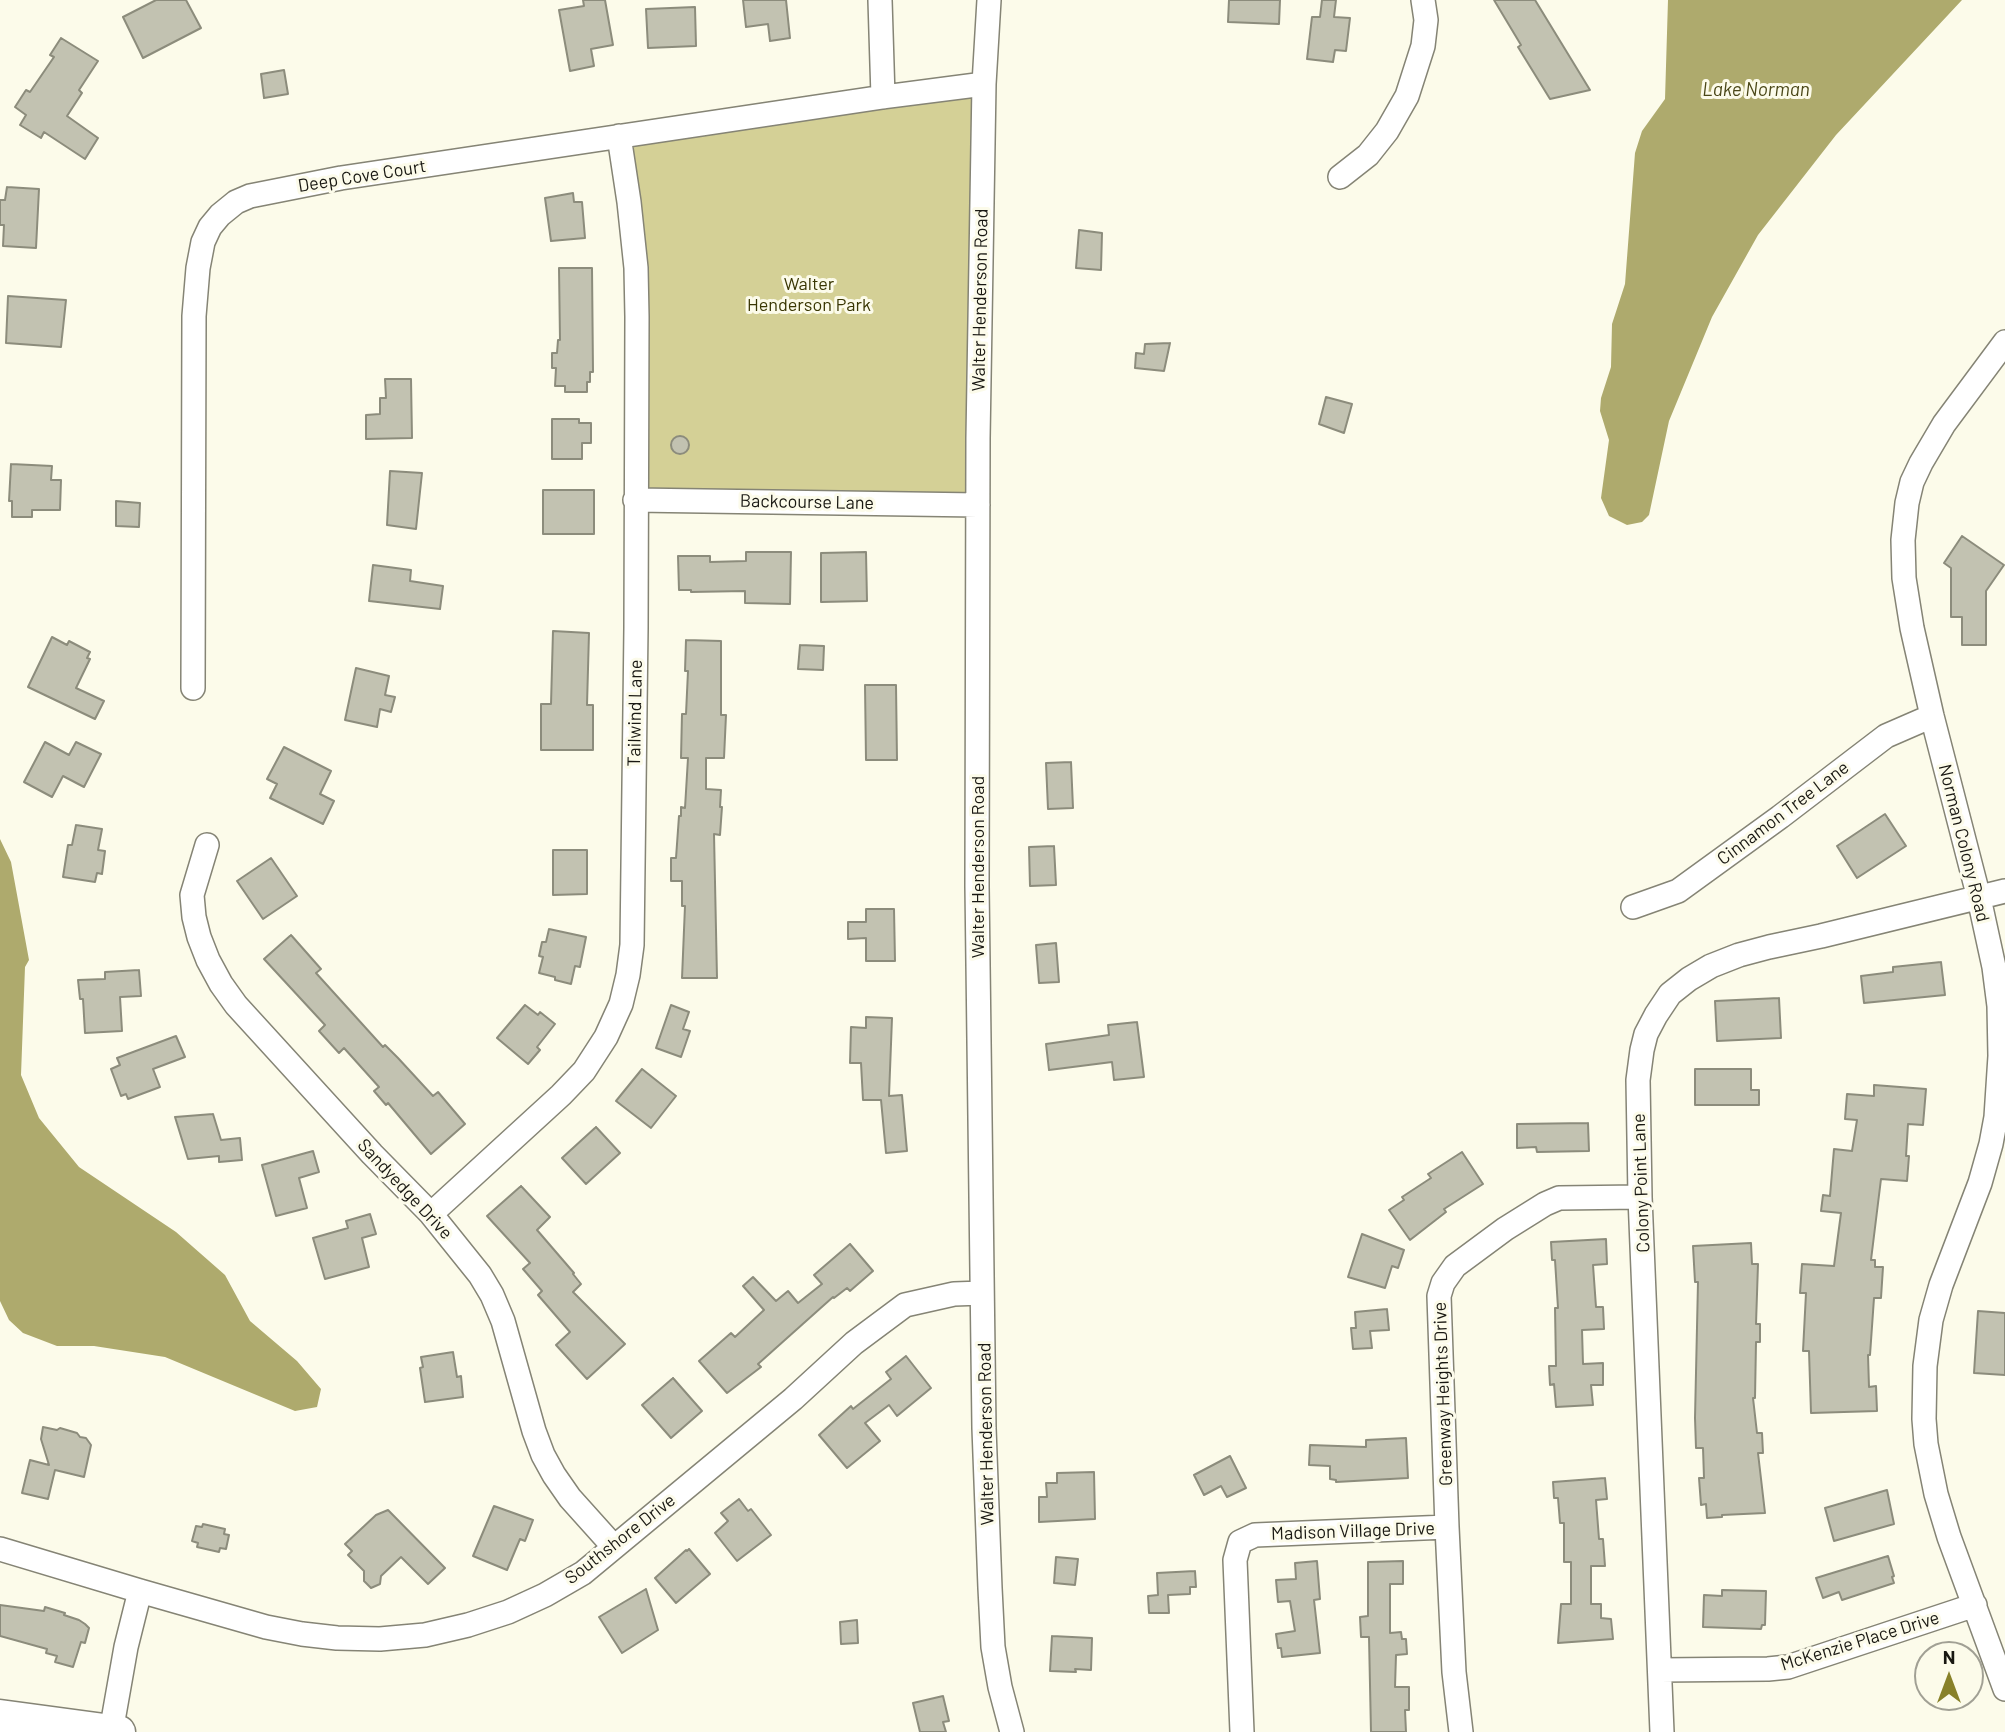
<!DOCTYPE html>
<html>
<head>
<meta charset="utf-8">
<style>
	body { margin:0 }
	#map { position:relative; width:2005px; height:1732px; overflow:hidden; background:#fcfbea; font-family:Barlow,sans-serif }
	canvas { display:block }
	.north { position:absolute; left:1914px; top:1641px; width:70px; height:70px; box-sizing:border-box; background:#fcfbea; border:2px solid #a1a094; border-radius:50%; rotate:0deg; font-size:19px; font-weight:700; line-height:28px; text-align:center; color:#191812 }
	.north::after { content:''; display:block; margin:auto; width:24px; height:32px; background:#888129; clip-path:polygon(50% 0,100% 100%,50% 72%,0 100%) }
</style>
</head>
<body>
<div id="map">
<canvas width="2005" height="1732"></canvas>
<div class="north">N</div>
</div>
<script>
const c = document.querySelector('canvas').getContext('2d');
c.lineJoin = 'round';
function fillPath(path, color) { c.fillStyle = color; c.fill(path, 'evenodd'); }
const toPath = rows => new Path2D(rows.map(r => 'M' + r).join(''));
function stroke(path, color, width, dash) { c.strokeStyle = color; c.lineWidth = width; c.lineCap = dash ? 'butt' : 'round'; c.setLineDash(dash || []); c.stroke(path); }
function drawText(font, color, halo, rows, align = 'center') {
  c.font = font + ' Barlow,sans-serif'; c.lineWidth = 6; c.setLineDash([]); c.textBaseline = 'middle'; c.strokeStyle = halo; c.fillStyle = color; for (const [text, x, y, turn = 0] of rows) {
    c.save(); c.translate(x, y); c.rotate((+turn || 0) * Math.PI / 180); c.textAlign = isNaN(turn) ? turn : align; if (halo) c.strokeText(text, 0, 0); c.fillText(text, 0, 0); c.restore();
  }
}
fillPath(toPath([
	[983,85,977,504,637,499,621,137]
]), '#d4d096');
fillPath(toPath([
	[1668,0,1962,0,1836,135,1758,235,1712,317,1669,421,1649,515,1642,522,1627,525,1609,516,1601,498,1609,440,1600,411,1601,398,1611,367,1612,324,1625,284,1635,153,1642,131,1665,99],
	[0,839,11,862,29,960,25,967,21,1075,39,1118,79,1167,176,1232,225,1275,250,1321,297,1361,321,1389,317,1407,295,1411,165,1357,94,1346,57,1346,23,1333,9,1320,0,1301]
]), '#aeaa6d');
const building = toPath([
	[156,0,186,0,201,28,143,58,123,17,156,0],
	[583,0,605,0,613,45,591,49,594,66,570,71,559,10,584,6,583,0],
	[743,0,786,0,790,38,770,41,768,24,746,27,743,0],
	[1229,0,1280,0,1279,24,1228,22,1229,0],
	[1322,0,1336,0,1334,17,1350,18,1346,51,1335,50,1333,62,1307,59,1312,17,1320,17,1322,0],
	[1494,0,1535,0,1590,90,1550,99,1518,47,1521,45,1494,0],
	[695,7,696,46,648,48,646,9,695,7],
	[61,38,98,61,79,90,82,93,67,116,98,138,85,159,44,132,41,138,20,125,26,115,15,107,26,90,30,92,54,57,50,55,61,38],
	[284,70,288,94,264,98,261,74,284,70],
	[7,187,39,189,36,248,3,246,4,225,0,225,0,200,5,200,7,187],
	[573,193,574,202,582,202,585,238,551,241,545,198,573,193],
	[1079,230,1102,233,1101,270,1076,268,1079,230],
	[559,268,592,268,593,372,590,372,590,382,587,382,587,392,565,392,565,386,555,386,556,368,552,368,552,353,557,353,558,340,560,340,559,268],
	[8,296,66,300,61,347,6,343,8,296],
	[1170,343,1164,371,1135,368,1136,353,1144,354,1145,344,1170,343],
	[385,379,411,379,412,438,366,439,366,415,380,414,380,398,386,398,385,379],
	[1326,397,1352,404,1344,433,1319,424,1326,397],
	[552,419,579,419,579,423,591,423,591,443,582,443,582,459,552,459,552,419],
	'671 445a9 9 0 1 1 18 0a9 9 0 1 1-18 0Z',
	[11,464,52,466,51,480,61,480,60,510,32,510,32,517,12,517,12,501,9,501,11,464],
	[390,471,422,473,416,529,387,525,390,471],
	[543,490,594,490,594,534,543,534,543,490],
	[116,501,140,503,139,527,116,526,116,501],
	[1962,536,2004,565,1986,591,1986,645,1962,645,1962,617,1951,617,1951,568,1944,563,1962,536],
	[746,552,791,552,790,604,745,603,745,591,691,592,691,590,679,590,678,556,710,556,710,562,746,561,746,552],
	[866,552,867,601,821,602,821,553,866,552],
	[373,565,411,570,410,581,443,586,440,609,369,601,373,565],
	[553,631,589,633,587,705,593,705,593,750,541,750,541,704,551,704,553,631],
	[52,637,67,645,69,641,90,652,87,658,90,659,76,688,104,701,95,719,28,687,52,637],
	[686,640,721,641,721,715,726,715,724,758,706,758,706,789,721,790,720,807,722,807,720,835,714,834,717,978,682,978,685,906,682,906,682,881,671,881,671,858,676,858,679,816,681,816,681,807,685,808,688,758,681,758,682,714,686,714,688,671,685,671,686,640],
	[800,645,824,646,823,670,798,669,800,645],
	[356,668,389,676,385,695,395,697,391,712,380,709,377,727,345,720,356,668],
	[865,685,896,685,897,760,866,760,865,685],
	[45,742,69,755,76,742,101,754,84,787,63,776,52,797,24,782,45,742],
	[284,747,331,771,320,794,334,801,323,824,270,798,277,784,267,779,284,747],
	[1071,762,1073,808,1048,809,1046,763,1071,762],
	[1885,814,1906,846,1857,878,1837,846,1885,814],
	[76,825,102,829,98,850,105,851,102,874,97,873,95,882,63,877,68,845,72,845,76,825],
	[1054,846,1056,885,1030,886,1029,847,1054,846],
	[553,850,587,850,587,894,553,895,553,850],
	[271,858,297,896,263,919,237,881,271,858],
	[866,909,894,909,895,961,866,961,866,938,848,939,848,922,866,922,866,909],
	[549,929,586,937,580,967,575,966,571,984,555,980,555,977,539,973,543,957,539,956,542,942,546,942,549,929],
	[291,935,321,969,316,973,383,1047,385,1045,398,1058,433,1096,438,1092,465,1124,431,1154,388,1103,386,1105,374,1091,379,1087,344,1048,339,1053,319,1031,325,1025,264,959,291,935],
	[1056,943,1059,982,1039,983,1036,945,1056,943],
	[1941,962,1945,995,1864,1003,1861,976,1893,972,1893,967,1941,962],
	[139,970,141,996,120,997,122,1031,85,1033,83,999,80,999,78,980,105,979,105,972,139,970],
	[1779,998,1781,1038,1717,1041,1715,1001,1779,998],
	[525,1005,538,1015,540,1012,555,1024,537,1047,540,1050,528,1064,497,1038,525,1005],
	[671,1005,689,1012,683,1029,690,1031,681,1057,656,1048,671,1005],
	[866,1017,892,1018,889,1096,902,1095,907,1151,886,1153,881,1100,863,1100,861,1063,850,1063,851,1027,866,1028,866,1017],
	[1137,1022,1144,1077,1114,1080,1112,1062,1049,1070,1046,1044,1109,1035,1108,1025,1137,1022],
	[176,1036,185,1057,153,1069,160,1087,128,1099,126,1094,121,1096,111,1069,120,1065,117,1058,176,1036],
	[642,1069,676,1096,651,1128,616,1101,642,1069],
	[1695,1069,1751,1069,1751,1090,1759,1090,1759,1105,1695,1105,1695,1069],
	[1874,1085,1926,1089,1923,1125,1908,1124,1906,1156,1909,1156,1907,1181,1881,1179,1871,1260,1875,1260,1875,1267,1883,1267,1881,1298,1874,1298,1870,1355,1868,1355,1869,1387,1876,1386,1877,1411,1811,1413,1809,1351,1803,1351,1806,1293,1800,1293,1802,1264,1834,1266,1841,1213,1821,1211,1823,1195,1830,1196,1834,1149,1852,1151,1857,1120,1845,1119,1847,1094,1874,1096,1874,1085],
	[213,1114,221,1140,240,1138,242,1160,219,1162,219,1156,188,1159,175,1117,213,1114],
	[1588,1123,1589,1151,1537,1152,1536,1147,1517,1148,1517,1124,1588,1123],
	[596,1127,620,1153,586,1184,562,1158,596,1127],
	[313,1151,319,1172,299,1178,307,1208,276,1216,262,1165,313,1151],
	[1462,1152,1483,1184,1444,1209,1446,1212,1410,1240,1389,1210,1404,1200,1402,1197,1431,1178,1428,1174,1462,1152],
	[521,1186,550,1217,537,1230,574,1273,573,1274,581,1284,573,1292,625,1344,587,1379,556,1345,570,1332,538,1295,542,1291,523,1269,530,1263,487,1216,521,1186],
	[370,1214,376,1234,362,1238,369,1267,325,1279,313,1238,348,1228,346,1221,370,1214],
	[1362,1234,1404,1250,1398,1268,1392,1266,1385,1288,1348,1277,1362,1234],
	[1606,1239,1607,1264,1593,1265,1596,1307,1603,1307,1604,1329,1582,1330,1583,1364,1603,1363,1603,1385,1591,1385,1593,1405,1556,1407,1554,1384,1550,1385,1549,1366,1556,1366,1555,1308,1558,1308,1555,1260,1552,1260,1551,1242,1606,1239],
	[1751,1243,1752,1264,1758,1264,1756,1324,1760,1324,1760,1342,1756,1342,1755,1398,1753,1398,1757,1433,1762,1433,1763,1453,1758,1453,1765,1513,1722,1515,1722,1517,1707,1518,1706,1504,1701,1505,1699,1478,1704,1478,1703,1448,1696,1448,1695,1418,1698,1282,1695,1282,1693,1246,1751,1243],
	[850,1244,873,1271,850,1291,847,1288,834,1298,833,1297,758,1364,761,1367,727,1393,699,1361,731,1333,735,1337,764,1310,743,1286,753,1277,776,1301,788,1291,798,1303,822,1284,814,1275,850,1244],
	[1387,1309,1389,1330,1370,1331,1372,1348,1353,1349,1351,1328,1356,1328,1355,1312,1387,1309],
	[1978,1311,2005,1313,2005,1375,1974,1373,1978,1311],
	[453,1352,457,1377,461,1376,463,1397,425,1402,420,1368,423,1367,421,1357,453,1352],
	[906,1356,931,1388,897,1416,889,1405,865,1423,880,1441,847,1468,819,1435,851,1406,853,1409,891,1379,886,1372,906,1356],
	[673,1378,702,1411,671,1438,642,1405,673,1378],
	[43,1427,57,1430,60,1428,77,1433,80,1437,86,1438,91,1445,84,1477,55,1470,48,1499,22,1493,30,1460,49,1465,41,1439,43,1427],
	[1406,1438,1408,1478,1336,1482,1336,1480,1330,1479,1330,1466,1309,1465,1310,1445,1366,1447,1366,1440,1406,1438],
	[1230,1456,1246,1488,1227,1497,1221,1486,1204,1495,1194,1475,1230,1456],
	[1094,1472,1095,1519,1039,1522,1039,1497,1047,1497,1046,1483,1057,1483,1057,1473,1094,1472],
	[1605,1478,1607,1499,1596,1500,1599,1539,1603,1539,1605,1566,1591,1566,1591,1604,1601,1604,1601,1618,1611,1619,1613,1639,1558,1643,1561,1604,1571,1604,1571,1562,1564,1562,1564,1523,1560,1523,1558,1498,1554,1498,1553,1482,1605,1478],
	[1887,1490,1894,1524,1834,1541,1825,1508,1887,1490],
	[739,1499,748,1511,751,1509,771,1535,737,1561,715,1533,728,1521,721,1513,739,1499],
	[494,1506,533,1520,525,1541,520,1539,507,1570,473,1556,494,1506],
	[388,1510,445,1568,428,1584,401,1557,381,1576,380,1584,371,1588,364,1581,364,1571,348,1555,352,1551,345,1544,376,1515,388,1510],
	[203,1524,225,1529,224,1534,229,1535,226,1549,220,1548,219,1552,197,1547,198,1543,192,1541,196,1526,202,1527,203,1524],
	[689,1549,710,1574,676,1603,655,1578,686,1550,687,1551,689,1549],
	[1888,1556,1894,1576,1892,1577,1894,1583,1842,1600,1839,1592,1823,1598,1816,1578,1888,1556],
	[1056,1557,1078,1559,1075,1585,1054,1583,1056,1557],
	[1317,1561,1320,1599,1314,1600,1320,1653,1282,1657,1281,1648,1278,1648,1276,1634,1295,1631,1290,1601,1278,1602,1276,1580,1296,1579,1295,1563,1317,1561],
	[1403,1561,1403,1584,1390,1584,1390,1633,1401,1632,1402,1639,1406,1639,1407,1654,1396,1655,1395,1687,1409,1687,1409,1710,1405,1710,1406,1732,1371,1732,1369,1637,1361,1637,1360,1617,1368,1616,1368,1562,1403,1561],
	[1195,1571,1196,1587,1190,1587,1190,1594,1168,1595,1169,1613,1149,1613,1148,1596,1158,1595,1157,1573,1195,1571],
	[646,1589,658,1630,622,1653,599,1617,646,1589],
	[1722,1590,1766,1591,1765,1625,1762,1625,1761,1629,1703,1627,1704,1595,1722,1596,1722,1590],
	[0,1605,44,1611,45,1607,65,1613,64,1615,79,1620,85,1624,89,1628,85,1643,81,1642,73,1667,55,1662,57,1656,46,1653,47,1649,0,1636,0,1605],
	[857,1620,858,1643,841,1644,840,1622,857,1620],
	[1052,1636,1092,1638,1091,1670,1075,1669,1076,1672,1050,1671,1052,1636],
	[943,1696,949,1721,943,1722,946,1732,920,1732,913,1703,943,1696]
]);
fillPath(building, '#c2c2b1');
stroke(building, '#8c8c7c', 2);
const street = toPath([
	[880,0,883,97],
	[989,0,984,84,978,438,977,886,984,1428,990,1588,993,1647,1000,1687,1012,1732],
	[1340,177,1368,155,1387,131,1407,96,1423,46,1426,20,1423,0],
	[2005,342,1944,424,1921,463,1912,482,1907,503,1903,540,1904,578,1912,628,1932,716,1979,898,1994,967,1999,1006,2000,1056,1996,1117,1991,1144,1980,1183,1941,1285,1931,1320,1925,1366,1924,1419,1926,1444,1936,1494,1949,1537,2005,1689],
	[635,500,978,505],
	[193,688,194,316,198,268,203,242,210,227,220,215,236,202,250,196,341,178,883,97,984,84],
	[207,845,192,895,194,917,199,937,208,960,221,984,236,1005,372,1154,431,1214,480,1275,492,1295,503,1321,534,1431,543,1455,554,1475,570,1498,614,1547],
	[1633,907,1678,891,1780,817,1886,736,1932,716],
	[431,1214,561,1095,584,1071,606,1037,621,1004,628,975,632,945,636,628,637,317,636,268,629,202,619,136],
	[0,1549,140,1591,266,1627,302,1634,337,1638,380,1639,425,1635,468,1625,508,1612,545,1595,583,1573,793,1399,854,1343,905,1305,954,1294,982,1293],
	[1660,1670,1768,1669,1788,1667,1975,1605],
	[111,1732,126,1647,140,1591],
	[1242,1732,1235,1560,1240,1542,1255,1535,1447,1527],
	[1461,1732,1454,1672,1447,1527,1439,1296,1443,1283,1455,1266,1505,1229,1545,1204,1559,1198,1640,1197],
	[1662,1732,1640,1197,1638,1080,1642,1050,1646,1034,1656,1015,1670,994,1689,979,1711,966,1739,955,1769,947,1821,936,2005,891]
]);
const secondary = toPath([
	[0,1716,119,1732]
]);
stroke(street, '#858475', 26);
stroke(secondary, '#858475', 35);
stroke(street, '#fff', 23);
stroke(secondary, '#fff', 32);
drawText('18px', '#191812', '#fcfbea', [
	["Deep Cove Court",362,176,-9],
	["Walter Henderson Road",980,300,-89],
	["Backcourse Lane",807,502,1],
	["Tailwind Lane",635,713,-89],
	["Cinnamon Tree Lane",1783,813,-37],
	["Norman Colony Road",1964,843,76],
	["Walter Henderson Road",978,867,-90],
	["Colony Point Lane",1641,1183,-92],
	["Sandyedge Drive",405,1189,47],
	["Greenway Heights Drive",1443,1394,-92],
	["Walter Henderson Road",986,1434,-91],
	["Madison Village Drive",1353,1531,-2],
	["Southshore Drive",620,1539,-38],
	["McKenzie Place Drive",1860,1641,-17]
]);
drawText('18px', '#393603', '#fcfbea', [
	["Walter",809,284],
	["Henderson Park",809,305]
]);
drawText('italic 19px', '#4a4717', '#fcfbea', [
	["Lake Norman",1756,90]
]);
</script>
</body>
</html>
